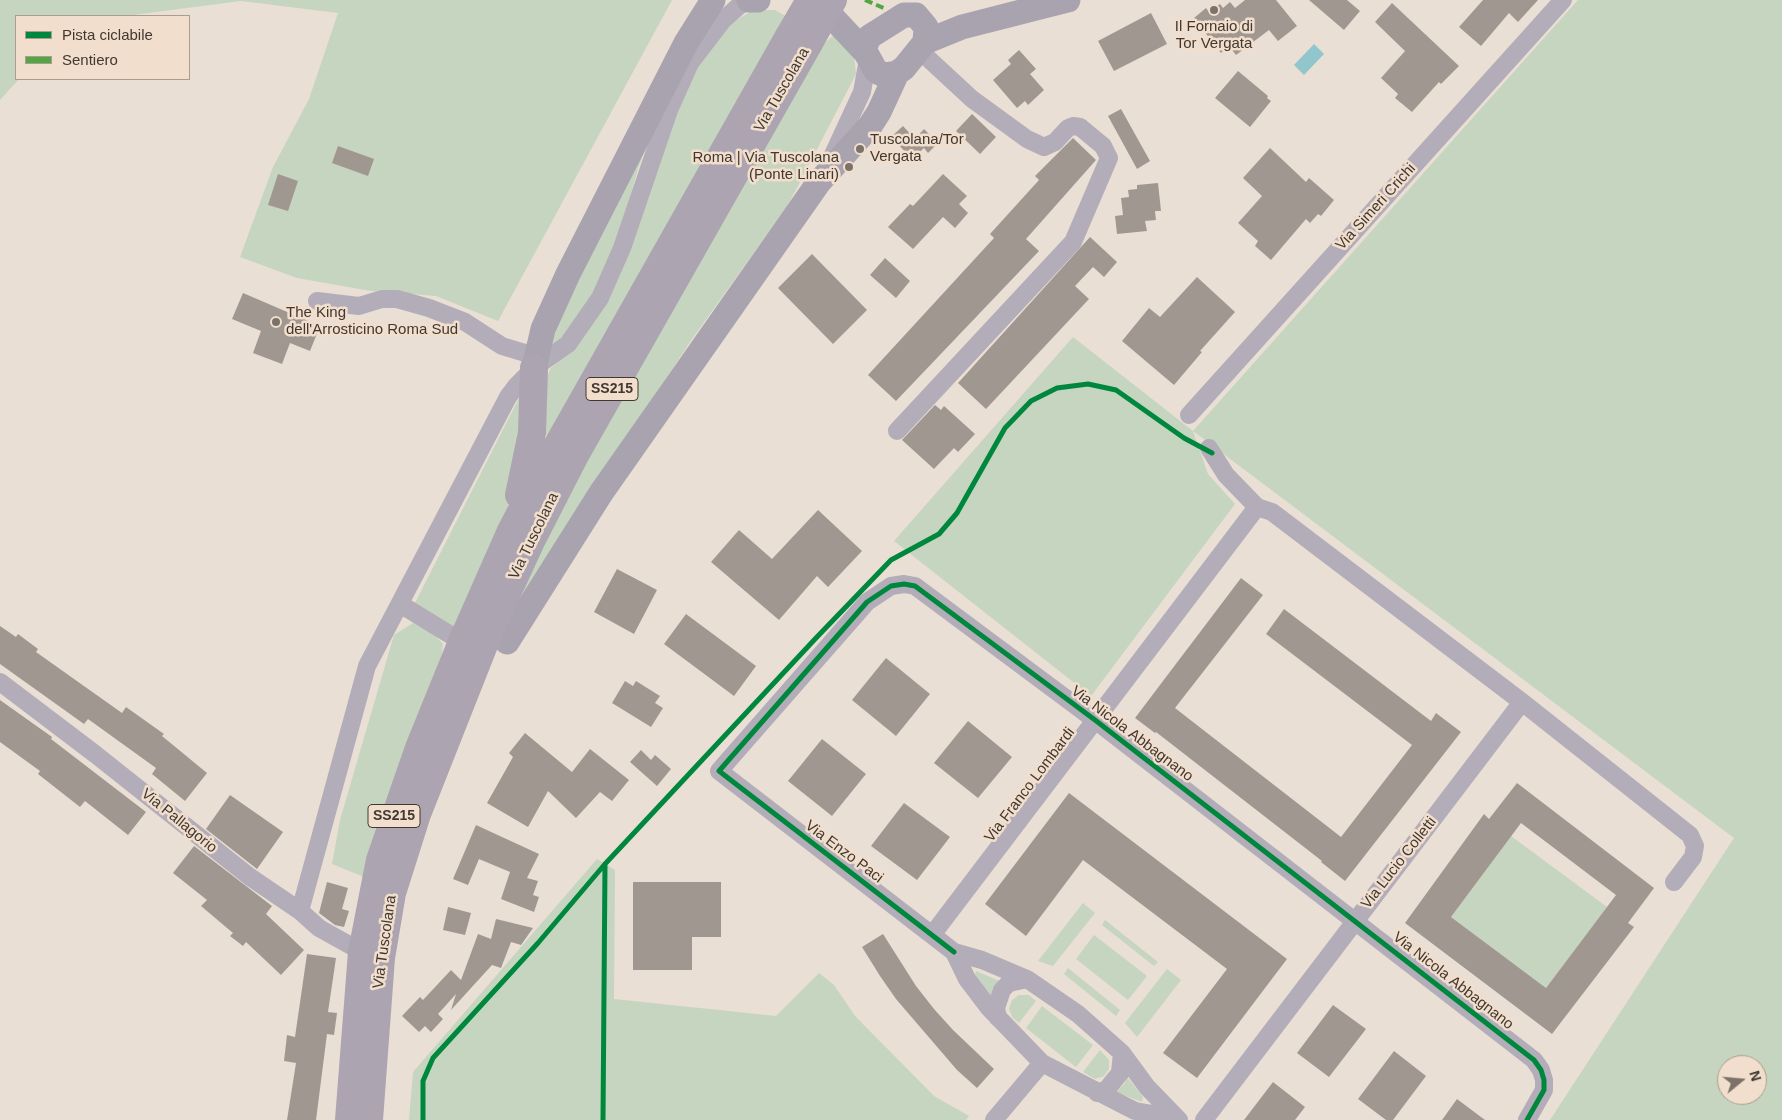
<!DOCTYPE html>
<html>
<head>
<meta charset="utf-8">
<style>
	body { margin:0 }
	#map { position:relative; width:1782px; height:1120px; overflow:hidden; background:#eadfd4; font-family:Arial,sans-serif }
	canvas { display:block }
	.legend { position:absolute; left:15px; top:15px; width:175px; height:65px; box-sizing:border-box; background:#f2decc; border:1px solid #ab9c8e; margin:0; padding:6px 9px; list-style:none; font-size:15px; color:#403831 }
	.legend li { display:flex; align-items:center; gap:10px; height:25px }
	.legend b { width:25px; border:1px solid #ab9c8e }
	.north { position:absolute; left:1717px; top:1055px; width:50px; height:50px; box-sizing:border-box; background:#f2decc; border:1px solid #ab9c8e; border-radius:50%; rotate:73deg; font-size:14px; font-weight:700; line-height:20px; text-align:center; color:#403831 }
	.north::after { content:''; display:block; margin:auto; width:18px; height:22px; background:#7c726a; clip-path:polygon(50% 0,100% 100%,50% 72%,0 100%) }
</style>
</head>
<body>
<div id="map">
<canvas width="1782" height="1120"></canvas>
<ul class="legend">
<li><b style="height:6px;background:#00873e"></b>Pista ciclabile</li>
<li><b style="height:6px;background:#54a644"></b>Sentiero</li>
</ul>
<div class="north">N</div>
</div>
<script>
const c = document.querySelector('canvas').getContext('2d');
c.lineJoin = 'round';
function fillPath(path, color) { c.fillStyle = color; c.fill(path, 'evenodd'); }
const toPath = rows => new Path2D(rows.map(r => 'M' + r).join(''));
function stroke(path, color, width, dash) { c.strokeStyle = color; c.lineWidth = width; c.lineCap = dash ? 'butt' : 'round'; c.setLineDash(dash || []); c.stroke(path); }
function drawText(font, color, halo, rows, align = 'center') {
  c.font = font + ' Arial,sans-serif'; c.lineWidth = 5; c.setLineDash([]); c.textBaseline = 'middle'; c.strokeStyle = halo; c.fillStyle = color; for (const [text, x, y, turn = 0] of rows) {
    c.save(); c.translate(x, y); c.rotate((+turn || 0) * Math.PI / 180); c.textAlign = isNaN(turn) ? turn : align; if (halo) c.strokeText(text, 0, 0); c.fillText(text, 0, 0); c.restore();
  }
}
fillPath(toPath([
	[0,0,672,0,498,321,436,296,371,291,297,278,240,257,273,167,309,99,338,13,241,1,125,16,16,16,16,79,19,79,0,100],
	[1578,0,1782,0,1782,1120,1550,1120,1734,838,1193,431,1208,474,1235,504,1091,696,894,541,1073,337,1193,431],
	[1727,1065,1757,1065,1757,1095,1727,1095],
	[754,10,775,10,791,19,551,436,546,435,545,384,550,369,569,352,693,67,734,21],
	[834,35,854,55,856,74,789,203,690,342,525,592,519,594,568,486,823,44],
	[658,114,638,169,616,245,605,273,579,318,562,341,547,346],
	[519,398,521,456,507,510,454,627,415,603],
	[413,623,431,631,443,644,442,653,364,877,332,864,340,820,394,635],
	[1511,836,1607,907,1546,988,1451,917],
	[597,859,615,870,614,999,776,1016,819,973,834,985,855,1016,934,1096,969,1116,966,1120,409,1120,413,1072],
	[1083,903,1095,913,1053,966,1038,961],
	[1105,920,1158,962,1154,966,1102,925],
	[1094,935,1147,976,1128,1000,1076,959],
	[1068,968,1120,1010,1116,1016,1064,974],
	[1167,969,1181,980,1137,1037,1125,1023],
	[976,971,1002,982,991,996,975,975],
	[1019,995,1029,995,1036,1001,1019,1023,1012,1017,1009,1009,1012,1000],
	[1042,1006,1093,1045,1076,1067,1026,1028],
	[1100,1050,1109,1060,1109,1069,1104,1076,1095,1079,1083,1072],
	[1127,1077,1143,1097,1142,1102,1116,1092,1125,1083]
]), '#c5d5bf');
fillPath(toPath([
	[1314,44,1324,54,1304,75,1294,65]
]), '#90c6cc');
fillPath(toPath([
	[1245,0,1276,0,1297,26,1278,41,1269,30,1236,55,1229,46,1221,53,1194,18,1206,8,1209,12,1220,4,1223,8,1230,2,1235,8],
	[1309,0,1347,0,1360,11,1344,30],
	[1483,0,1538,0,1518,22,1509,13,1481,46,1459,27],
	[1392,3,1459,66,1441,84,1439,82,1412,112,1395,98,1398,94,1381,78,1405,51,1375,22],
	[1151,13,1167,44,1114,71,1098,41],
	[1019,50,1036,69,1030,74,1044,90,1028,105,1025,101,1017,108,993,80,1011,64,1008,60],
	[1238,71,1268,96,1267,98,1271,101,1250,127,1215,98],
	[1121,109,1150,161,1137,169,1108,116],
	[972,114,996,137,980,154,956,131],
	[903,126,915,139,924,129,938,143,928,153,924,148,912,159,891,137],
	[1073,138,1096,160,1026,239,1039,251,896,401,868,375,994,238,990,234,1039,180,1035,176],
	[338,146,374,159,368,176,332,163],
	[1270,148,1306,182,1309,178,1334,200,1321,216,1318,214,1310,223,1306,219,1271,260,1255,246,1258,241,1238,223,1262,196,1243,178],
	[278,174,298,181,288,211,268,205],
	[943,174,967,196,959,204,968,213,955,228,943,217,913,249,888,227,910,204,913,206],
	[1158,183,1161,211,1155,211,1156,220,1145,221,1147,231,1117,234,1115,216,1123,215,1121,198,1129,197,1128,190,1137,189,1137,185],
	[1090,237,1117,262,1104,277,1093,267,1075,286,1089,299,986,409,958,383],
	[812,254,867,310,833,344,778,288],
	[885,258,910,281,896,298,870,275],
	[1197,277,1235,312,1200,351,1202,352,1174,385,1122,341,1149,308,1160,317],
	[243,293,320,326,310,351,290,343,282,364,253,353,261,331,232,319],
	[935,405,941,410,944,406,975,434,958,452,954,448,934,469,902,440],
	[818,510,862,551,828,587,817,576,779,620,711,562,739,530,772,559],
	[617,569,657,590,634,634,594,612],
	[1241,578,1263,595,1175,708,1341,837,1412,745,1266,634,1284,609,1431,721,1436,713,1461,732,1345,881,1321,862,1322,861,1156,732,1155,733,1135,718],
	[686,614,756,666,734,696,664,644],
	[0,626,16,637,18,634,38,649,36,652,122,713,126,707,164,734,162,736,207,773,185,801,152,774,156,768,88,719,84,724,0,664],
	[886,658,930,694,896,736,852,700],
	[625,681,633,686,636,681,660,696,655,703,663,708,651,727,612,703],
	[0,700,52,737,51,739,146,812,128,835,85,801,80,807,38,774,40,771,0,742],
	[968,721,1012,757,978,798,934,763],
	[525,733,572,772,590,749,629,780,612,801,600,792,576,818,548,791,528,827,487,803,513,757,509,753],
	[822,739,866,774,832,816,788,781],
	[641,750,651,760,655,755,671,769,657,786,630,762],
	[1517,783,1654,888,1628,923,1634,927,1552,1034,1405,923,1484,814,1489,819],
	[1521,823,1616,895,1546,988,1451,917],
	[1069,793,1287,959,1197,1078,1163,1053,1227,969,1083,860,1026,936,985,904],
	[230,795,283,832,257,869,206,829],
	[904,803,950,837,917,880,871,846],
	[476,825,539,854,527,878,538,881,533,895,539,897,534,912,501,899,510,872,479,859,468,885,453,879],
	[194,846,272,906,266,914,304,950,281,975,246,942,243,946,230,936,233,933,201,906,207,900,173,873],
	[327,882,348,888,342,909,349,911,344,927,335,925,319,913],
	[633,882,721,882,721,937,692,937,692,970,633,970],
	[448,907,471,913,465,935,443,930],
	[496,919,533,928,521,945,511,942,501,968,492,965,451,1010,456,994,438,1014,443,1019,431,1032,425,1026,419,1032,402,1016,420,997,423,1000,451,970,461,980,478,934,491,939],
	[883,934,916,986,934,1009,953,1030,994,1069,977,1088,957,1070,896,999,880,976,862,947],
	[307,954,336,958,328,1012,337,1013,334,1035,327,1034,316,1120,287,1120,296,1063,284,1061,287,1035,295,1037],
	[1333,1005,1366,1029,1329,1077,1297,1053],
	[1394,1051,1426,1076,1393,1120,1386,1120,1358,1099],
	[1273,1082,1305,1107,1295,1120,1244,1120],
	[1457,1099,1485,1120,1442,1120]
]), '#a09890');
stroke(toPath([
	[830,161,862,92,868,59],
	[317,301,359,306,382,299,397,299,429,308,465,322,502,346,525,353,536,352],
	[1189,415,1563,0],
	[897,431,1073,242,1109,158,1103,146,1080,127,1073,126,1068,128,1055,142,1044,147,1027,139,972,99,919,50],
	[1209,448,1226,475,1257,507,1272,512,1522,702,1690,835,1695,846,1693,857,1674,882],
	[400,604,462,642],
	[0,682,95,754,250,877,300,911,319,928,362,952],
	[300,911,367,666,508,397,517,385,534,368,568,344,600,298,622,248,669,110,690,63,723,20,740,5,752,1],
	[932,935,1257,507],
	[954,952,719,771,867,602,891,586,904,584,915,586,1095,720,1534,1060,1541,1070,1544,1080,1544,1090,1527,1120],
	[998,1018,996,1008,1002,990,1009,983,1027,979],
	[1097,1093,1107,1089,1120,1073,1122,1053],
	[1176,1118,1135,1111,1042,1063,989,1008,967,979,954,952,982,960,1027,979,1078,1014,1122,1053,1147,1087,1179,1120],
	[994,1120,1042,1063],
	[1204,1120,1522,702]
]), '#b2adb8', 18);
stroke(toPath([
	[749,0,758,0],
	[808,4,835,20,866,53,876,71,884,75,897,73,904,68,925,42,926,27,916,15,904,15,869,37,865,47,866,53],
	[925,42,962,27,1068,0],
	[534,368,543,329,568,274,686,43,713,0],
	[507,642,601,493,819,182,870,126,879,112,897,73]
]), '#a8a3af', 25);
stroke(toPath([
	[519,495,532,433,534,368],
	[349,1120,362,952,380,860,419,748,462,642,511,531,534,487,788,38],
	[369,1120,381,958,392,893,417,814,487,637,532,539,575,455,809,43]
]), '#aca4b0', 28);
stroke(toPath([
	[788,38,810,0],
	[809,43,833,0]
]), '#aca4b0', 28);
stroke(toPath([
	[865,0,886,9]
]), '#54a644', 4, [8, 4]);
stroke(toPath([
	[954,952,719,771,867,602,891,586,904,584,915,586,1095,720,1534,1060,1541,1070,1544,1080,1544,1090,1527,1120],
	[423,1120,423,1081,433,1058,538,943,605,864,816,638,891,560,939,534,957,513,1005,428,1031,401,1057,388,1088,384,1116,390,1184,438,1212,453],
	[603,1120,605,864]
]), '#00873e', 5);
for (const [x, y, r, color] of [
	[1214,10,5,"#7c726a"],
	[860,149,5,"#7c726a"],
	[849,167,5,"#7c726a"],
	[276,322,5,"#7c726a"]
]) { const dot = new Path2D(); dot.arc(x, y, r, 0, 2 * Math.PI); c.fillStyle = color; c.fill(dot); stroke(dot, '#f2decc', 2); }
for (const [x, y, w] of [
	[612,389,52],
	[394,816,52]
]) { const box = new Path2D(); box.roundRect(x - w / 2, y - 11.5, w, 23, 4); c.fillStyle = '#f2decc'; c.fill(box); stroke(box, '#403831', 1); }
drawText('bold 14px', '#403831', null, [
	["SS215",612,389],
	["SS215",394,816]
]);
drawText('15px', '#403831', '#f2decc', [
	["Il Fornaio di",1214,27,"center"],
	["Tor Vergata",1214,44,"center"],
	["Tuscolana/Tor",870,140],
	["Vergata",870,157],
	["Roma | Via Tuscolana",839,158,"right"],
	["(Ponte Linari)",839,175,"right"],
	["The King",286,313],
	["dell'Arrosticino Roma Sud",286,330]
], 'left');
drawText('15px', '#403831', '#f2decc', [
	["Via Tuscolana",782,90,-60],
	["Via Simeri Crichi",1376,207,-48],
	["Via Tuscolana",534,536,-64],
	["Via Nicola Abbagnano",1132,734,37],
	["Via Franco Lombardi",1030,785,-53],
	["Via Pallagorio",179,821,39],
	["Via Enzo Paci",844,852,37],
	["Via Lucio Colletti",1399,863,-52],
	["Via Tuscolana",385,942,-82],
	["Via Nicola Abbagnano",1453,981,38]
]);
</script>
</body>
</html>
